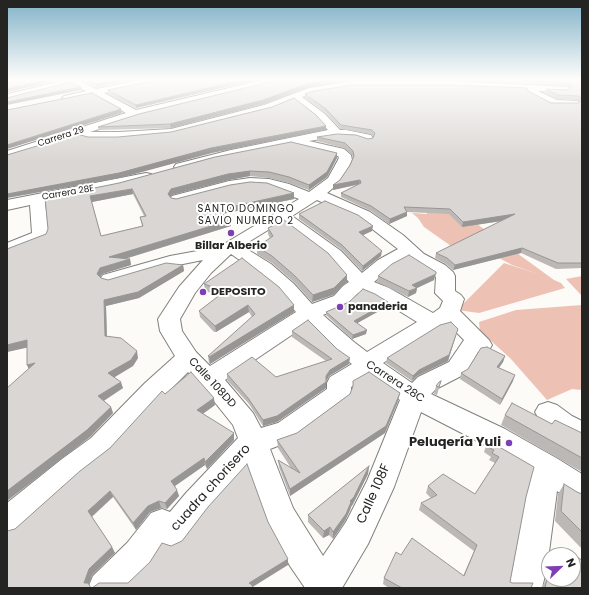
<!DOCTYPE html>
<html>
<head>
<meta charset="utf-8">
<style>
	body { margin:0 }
	#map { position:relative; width:589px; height:595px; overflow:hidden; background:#fcfbf7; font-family:Poppins,sans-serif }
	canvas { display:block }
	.frame { position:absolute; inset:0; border:8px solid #242422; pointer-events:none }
	.north { position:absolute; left:541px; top:547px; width:40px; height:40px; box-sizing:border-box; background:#fff; border:1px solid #a7a7a7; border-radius:50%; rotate:67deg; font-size:11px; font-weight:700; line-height:16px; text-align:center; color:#242422 }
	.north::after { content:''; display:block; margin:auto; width:14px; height:18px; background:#7e3fb4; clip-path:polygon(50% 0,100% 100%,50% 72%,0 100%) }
</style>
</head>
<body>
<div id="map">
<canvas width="589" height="595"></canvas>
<div class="frame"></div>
<div class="north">N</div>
</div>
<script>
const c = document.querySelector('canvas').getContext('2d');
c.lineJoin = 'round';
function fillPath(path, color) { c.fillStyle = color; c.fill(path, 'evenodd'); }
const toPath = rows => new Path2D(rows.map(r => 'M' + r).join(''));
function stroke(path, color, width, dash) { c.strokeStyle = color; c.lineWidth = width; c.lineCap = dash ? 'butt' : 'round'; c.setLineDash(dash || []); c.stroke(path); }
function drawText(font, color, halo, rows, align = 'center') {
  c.font = font + ' Poppins,sans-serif'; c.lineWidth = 4; c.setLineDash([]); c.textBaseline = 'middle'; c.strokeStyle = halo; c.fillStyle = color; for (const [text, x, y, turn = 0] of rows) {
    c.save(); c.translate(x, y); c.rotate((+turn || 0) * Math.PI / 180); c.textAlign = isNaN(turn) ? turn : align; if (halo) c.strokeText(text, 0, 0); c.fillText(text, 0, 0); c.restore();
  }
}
fillPath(toPath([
	[426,209,466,216,554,280,561,283,565,288,479,313,457,310,504,263,538,274,512,265,488,252,451,246,424,227,418,218,412,213,427,214],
	[582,276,582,296,566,279],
	[582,305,582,390,572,389,547,400,511,359,480,331,479,322,516,310]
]), '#eec1b5');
const minor = toPath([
	[62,79,83,79,82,82,96,89,144,79,161,79,157,82,104,93,136,110,267,79,283,79,282,81,139,116,90,132,119,132,171,129,264,105,309,88,353,81,452,81,568,87,570,89,568,91,565,92,538,91,557,100,578,101,579,103,578,105,551,105,528,93,527,90,452,87,353,87,314,93,302,97,325,114,340,130,346,130,371,135,373,138,371,141,367,142,346,136,327,138,309,141,344,149,351,155,352,160,348,169,338,184,327,193,370,212,403,235,424,254,445,265,453,272,455,276,455,291,461,295,464,299,460,311,489,340,492,345,489,350,478,352,465,374,436,389,431,394,505,429,558,459,582,474,582,505,571,501,557,491,547,567,542,588,508,588,513,567,524,504,532,473,485,445,421,412,394,487,368,544,342,588,305,588,290,566,270,528,248,467,208,513,183,546,172,551,164,548,151,567,130,588,88,588,93,576,127,543,151,513,162,509,170,512,186,493,238,438,233,425,213,400,188,372,163,397,111,454,82,477,18,534,7,538,7,503,62,459,91,438,145,383,175,356,160,331,158,319,179,287,203,260,173,266,110,285,103,283,100,279,103,275,170,256,219,247,299,199,268,187,250,186,230,189,177,203,172,202,170,199,172,196,229,181,250,178,269,179,289,184,309,192,328,178,338,160,339,157,336,155,292,145,232,158,181,171,176,170,174,167,176,164,231,150,328,130,317,118,294,100,272,109,171,135,119,140,89,140,78,136,7,159,7,151,126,113,94,95,67,101,64,100,62,98,64,96,86,91,72,84,7,100,7,94,63,81,62,79],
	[317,200,358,218,398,249,378,260,362,273,341,251,292,216,317,200],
	[281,222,329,259,349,282,343,286,334,296,312,304,294,284,271,264,242,246,281,222],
	[231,254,257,272,280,292,296,312,210,366,196,352,182,331,180,319,195,293,211,273,231,254],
	[408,259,436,277,435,293,443,301,440,308,433,313,389,288,374,282,390,268,408,259],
	[362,291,375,296,417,322,367,352,354,342,323,315,348,304,357,294,362,291],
	[447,323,464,340,449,362,418,377,412,383,383,363,447,323],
	[308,324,338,354,352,364,330,377,327,383,327,389,278,423,261,428,253,413,225,380,308,324],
	[368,377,400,400,367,481,346,522,323,556,293,508,270,449,296,439,348,400,351,393,351,387,368,377],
	[569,79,582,79,582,84,570,81,569,79],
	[146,173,151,174,153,177,151,180,45,202,49,235,47,239,7,254,7,243,32,233,30,205,7,210,7,200,146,173],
	[548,402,557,405,572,416,582,421,582,445,554,432,539,419,535,412,539,405,548,402]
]);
stroke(minor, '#81807d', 2);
fillPath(minor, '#fff');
fillPath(toPath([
	[83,79,135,79,96,87,84,81],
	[158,79,260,79,136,108,108,94,108,90,157,80],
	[282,79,572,79,582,82,582,268,556,269,521,253,453,270,446,264,435,258,436,253,502,221,462,227,449,214,407,212,407,216,389,224,371,211,341,197,341,193,357,185,333,190,350,165,353,158,352,155,344,148,317,141,317,137,368,139,373,138,373,136,371,134,341,129,326,113,305,98,305,94,528,91,551,103,579,103,580,102,578,100,557,99,545,93,546,89,567,90,570,88,569,86,452,80,353,80,309,87,264,104,171,128,99,130,98,127],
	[337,153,337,158,327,177,309,190,289,183,269,178,250,176,229,180,172,195,170,197,171,198,176,199,294,199,223,214,231,226,125,259,130,259,131,265,102,274,100,277,101,278,108,280,183,265,184,271,139,298,106,306,107,336,138,358,133,366,114,377,123,388,104,401,111,407,113,413,90,437,29,368,27,365,27,347,7,352,7,249,46,234,48,229,45,198],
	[133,194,144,216,140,217,142,226,101,236,92,202],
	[299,214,372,231,363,235,381,256,362,271,342,250,299,219],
	[268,228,347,282,333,295,312,302,295,283,272,263,257,254,257,247,270,238,268,234],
	[378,276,434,280,417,288,416,293,408,297,377,282],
	[204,284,294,312,210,364,209,363,208,356,252,317,249,312,216,332,214,332,200,317,199,311,220,296,205,291],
	[388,302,388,306,357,323,366,334,352,339,326,315,326,312],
	[292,331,349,364,329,376,326,382,326,388,277,422,263,426,249,404,227,380,227,374,276,377,326,361,292,337],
	[456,335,448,361,417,376,412,381,386,363,387,358],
	[505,356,503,362,499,368,513,381,500,405,460,379,461,373],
	[353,381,398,401,385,433,290,496,279,467,278,460,291,468,278,448,277,440,297,433,350,394,353,388],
	[441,381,437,395,434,394,436,386],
	[165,394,215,405,203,414,234,440,207,469,205,465,175,486,179,496,167,509,161,508,150,512,136,530,113,497,92,517,112,547,115,553,92,575,89,584,15,529,110,448],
	[505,415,552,424,582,433,582,472,501,425],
	[489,441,526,497,510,582,512,583,531,588,389,588,383,584,384,578,401,555,463,576,474,551,419,510,421,503,431,498,426,493,428,486,475,494,495,463,489,460,491,457,484,452,486,446],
	[369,466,368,474,353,504,351,507,350,510,345,521,333,539,329,535,323,538,308,522,308,515],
	[564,484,577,492,582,494,582,549,555,521,558,494],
	[562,549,582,560,582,588,541,588,545,582,547,576,549,572,549,579,573,579,573,555,557,555]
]), '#bbb8b5');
fillPath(toPath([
	[50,79,61,79,61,80,7,92,7,89],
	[119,79,135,79,96,87,95,84],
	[246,79,260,79,136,108,136,105],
	[335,79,353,79,309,87,264,104,171,128,170,124,309,83],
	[81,87,81,90,7,105,7,102],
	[121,109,122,113,7,149,7,145],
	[326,126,326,130,212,153,120,178,7,198,7,194,211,148],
	[337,153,337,158,327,177,309,190,309,185],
	[250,171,250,176,229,180,172,195,169,200,168,194,171,189,228,174],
	[360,180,359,184,333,190,333,185],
	[132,189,133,194,92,202,90,196],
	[294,193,294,199,217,215,217,210],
	[407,212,407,216,389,224,390,219],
	[515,214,514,219,462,227,463,222],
	[231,220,231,226,111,263,109,257],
	[373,226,372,231,359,237,359,232],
	[522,248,521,253,453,270,455,265],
	[382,251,381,256,362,271,363,266],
	[130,259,131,265,102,274,99,280,97,274,100,268],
	[183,265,184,271,139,298,106,306,107,342,105,336,104,300],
	[436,274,434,280,417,288,416,293,408,297,409,291,412,285],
	[347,275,347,282,333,295,312,302,313,295],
	[388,302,388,306,354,325,354,321],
	[248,305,249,312,216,332,215,326],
	[294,305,294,312,210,364,209,357],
	[367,330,366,334,352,339,353,335],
	[456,335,448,361,417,376,412,381,413,376],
	[27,340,30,347,7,352,7,345],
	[137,351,138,358,133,366,110,380,108,373],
	[505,356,503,362,495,373,497,367],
	[350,358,349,364,329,376,326,382,326,388,277,422,263,426,263,420,326,376,330,370],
	[35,363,30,372,27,365],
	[515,375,513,381,500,405,502,399],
	[121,382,123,388,100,403,98,396],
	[400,393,398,401,385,433,290,496,290,489],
	[214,398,215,405,198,417,197,410],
	[111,407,113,413,90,437,7,501,7,491],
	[234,433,234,440,207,469,205,462],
	[204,458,205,465,172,488,171,481],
	[369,466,368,474,353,504,351,507,350,510,345,521,333,539,333,532],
	[177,490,179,496,167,509,165,503],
	[110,491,113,497,91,517,88,511],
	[159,501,161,508,150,512,136,530,133,523,148,506],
	[330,527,329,535,323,538,324,531],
	[112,547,115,553,92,575,88,588,84,583,89,569],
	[288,559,288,565,251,588,249,583]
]), '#989694');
const building = toPath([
	[7,79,50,79,7,89,7,79],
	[85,79,119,79,95,84,85,79],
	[158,79,246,79,136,105,108,90,157,80,158,79],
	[282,79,335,79,309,83,263,100,170,124,98,127,139,114,282,79],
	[505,79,572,79,582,82,582,263,558,263,522,248,455,265,447,258,436,253,515,214,463,222,450,209,404,207,407,212,390,219,371,206,341,193,361,183,360,180,333,185,340,180,350,165,354,156,353,151,345,143,317,137,337,134,356,135,368,139,373,138,375,133,372,130,341,125,326,109,305,94,314,91,353,85,453,85,527,88,528,91,551,103,579,103,582,100,579,96,558,95,546,89,567,90,572,87,570,83,505,79],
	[71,82,81,87,7,102,7,98,71,82],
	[92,93,121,109,7,145,7,110,92,93],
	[294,98,316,115,326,126,211,148,119,173,7,194,7,155,77,134,88,137,118,137,171,132,272,107,294,98],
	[291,142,337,153,327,172,309,185,289,177,269,172,250,171,228,174,171,189,168,194,171,198,176,199,230,185,250,182,267,183,294,193,217,210,231,220,109,257,130,259,100,268,97,274,101,278,108,280,166,263,183,265,138,292,104,300,105,336,121,338,137,351,131,360,108,373,121,382,98,396,111,407,87,430,7,491,7,388,35,363,27,365,27,340,7,345,7,249,46,234,48,229,45,198,119,183,215,157,291,142],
	[132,189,146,216,140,217,143,226,101,236,90,196,132,189],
	[325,201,358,215,373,226,359,232,382,251,363,266,342,245,299,214,325,201],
	[284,220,328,253,347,275,334,288,313,295,295,276,272,256,257,247,273,236,268,228,284,220],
	[409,255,436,272,436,274,412,285,417,288,409,291,378,276,392,264,409,255],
	[242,258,279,287,294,305,209,357,208,356,255,314,248,305,215,326,199,311,225,291,204,284,242,258],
	[363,289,375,294,388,302,354,321,367,330,353,335,326,312,349,302,363,289],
	[308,320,337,349,350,358,330,370,326,376,326,382,277,416,263,420,248,398,227,374,252,357,276,377,332,359,292,331,308,320],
	[451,322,458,329,449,355,419,370,413,376,387,358,440,325,451,322],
	[487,347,505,356,497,367,515,375,502,399,461,373,468,369,481,348,487,347],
	[191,372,214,398,197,410,234,433,205,462,204,458,171,481,177,490,165,503,159,501,148,506,133,523,110,491,88,511,112,547,89,569,84,583,88,583,91,588,7,588,7,531,15,529,80,471,110,448,162,391,165,394,191,372],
	[369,372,400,393,386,426,290,489,278,460,300,473,277,440,297,433,350,394,353,386,353,381,369,372],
	[441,381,439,387,436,386,439,382,441,381],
	[512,403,552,424,555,420,582,433,582,458,505,415,512,403],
	[489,441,534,467,526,497,510,582,512,583,533,583,531,588,402,588,384,578,396,552,401,555,412,538,464,576,477,545,421,503,437,495,428,486,443,474,475,494,499,457,492,453,494,450,486,446,489,441],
	[247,464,268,522,288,559,249,583,252,585,253,588,92,588,99,583,128,583,150,562,162,543,171,546,182,541,208,507,247,464],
	[369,466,354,497,350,501,351,502,346,514,333,532,330,527,324,531,308,515,369,466],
	[564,484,577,492,582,494,582,532,561,511,564,484],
	[562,549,582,560,582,588,545,588,547,579,573,579,573,555,560,555,562,549]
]);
fillPath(building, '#d9d6d3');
stroke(building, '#989694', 1);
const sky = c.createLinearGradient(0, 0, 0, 162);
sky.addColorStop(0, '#82b2c8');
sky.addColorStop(0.49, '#fefdfb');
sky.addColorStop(1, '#fefdfb00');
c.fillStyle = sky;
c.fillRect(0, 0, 589, 162);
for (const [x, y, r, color] of [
	[231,233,4,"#7e3fb4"],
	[203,292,4,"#7e3fb4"],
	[340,307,4,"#7e3fb4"],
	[509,443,4,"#7e3fb4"]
]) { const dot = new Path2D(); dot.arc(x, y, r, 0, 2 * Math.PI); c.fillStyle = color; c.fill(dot); stroke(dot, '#fff', 1.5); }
drawText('9px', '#242422', '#fff', [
	["Carrera 29",61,137,-18],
	["Carrera 28E",68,193,-10]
]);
c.letterSpacing = '1px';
drawText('10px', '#242422', '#fff', [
	["SANTO DOMINGO",246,209],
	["SAVIO NUMERO 2",246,221]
]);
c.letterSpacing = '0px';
drawText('bold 11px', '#242422', '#fff', [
	["Billar Alberio",231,246,"center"],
	["DEPOSITO",211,292],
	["panaderia",348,307]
], 'left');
drawText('11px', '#242422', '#fff', [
	["Carrera 28C",395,382,33],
	["Calle 108DD",212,383,47]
]);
drawText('bold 13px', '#242422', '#fff', [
	["Peluqería Yuli",501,443]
], 'right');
drawText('13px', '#242422', '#fff', [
	["cuadra chorisero",211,488,-48],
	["Calle 108F",374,494,-66]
]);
</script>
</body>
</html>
